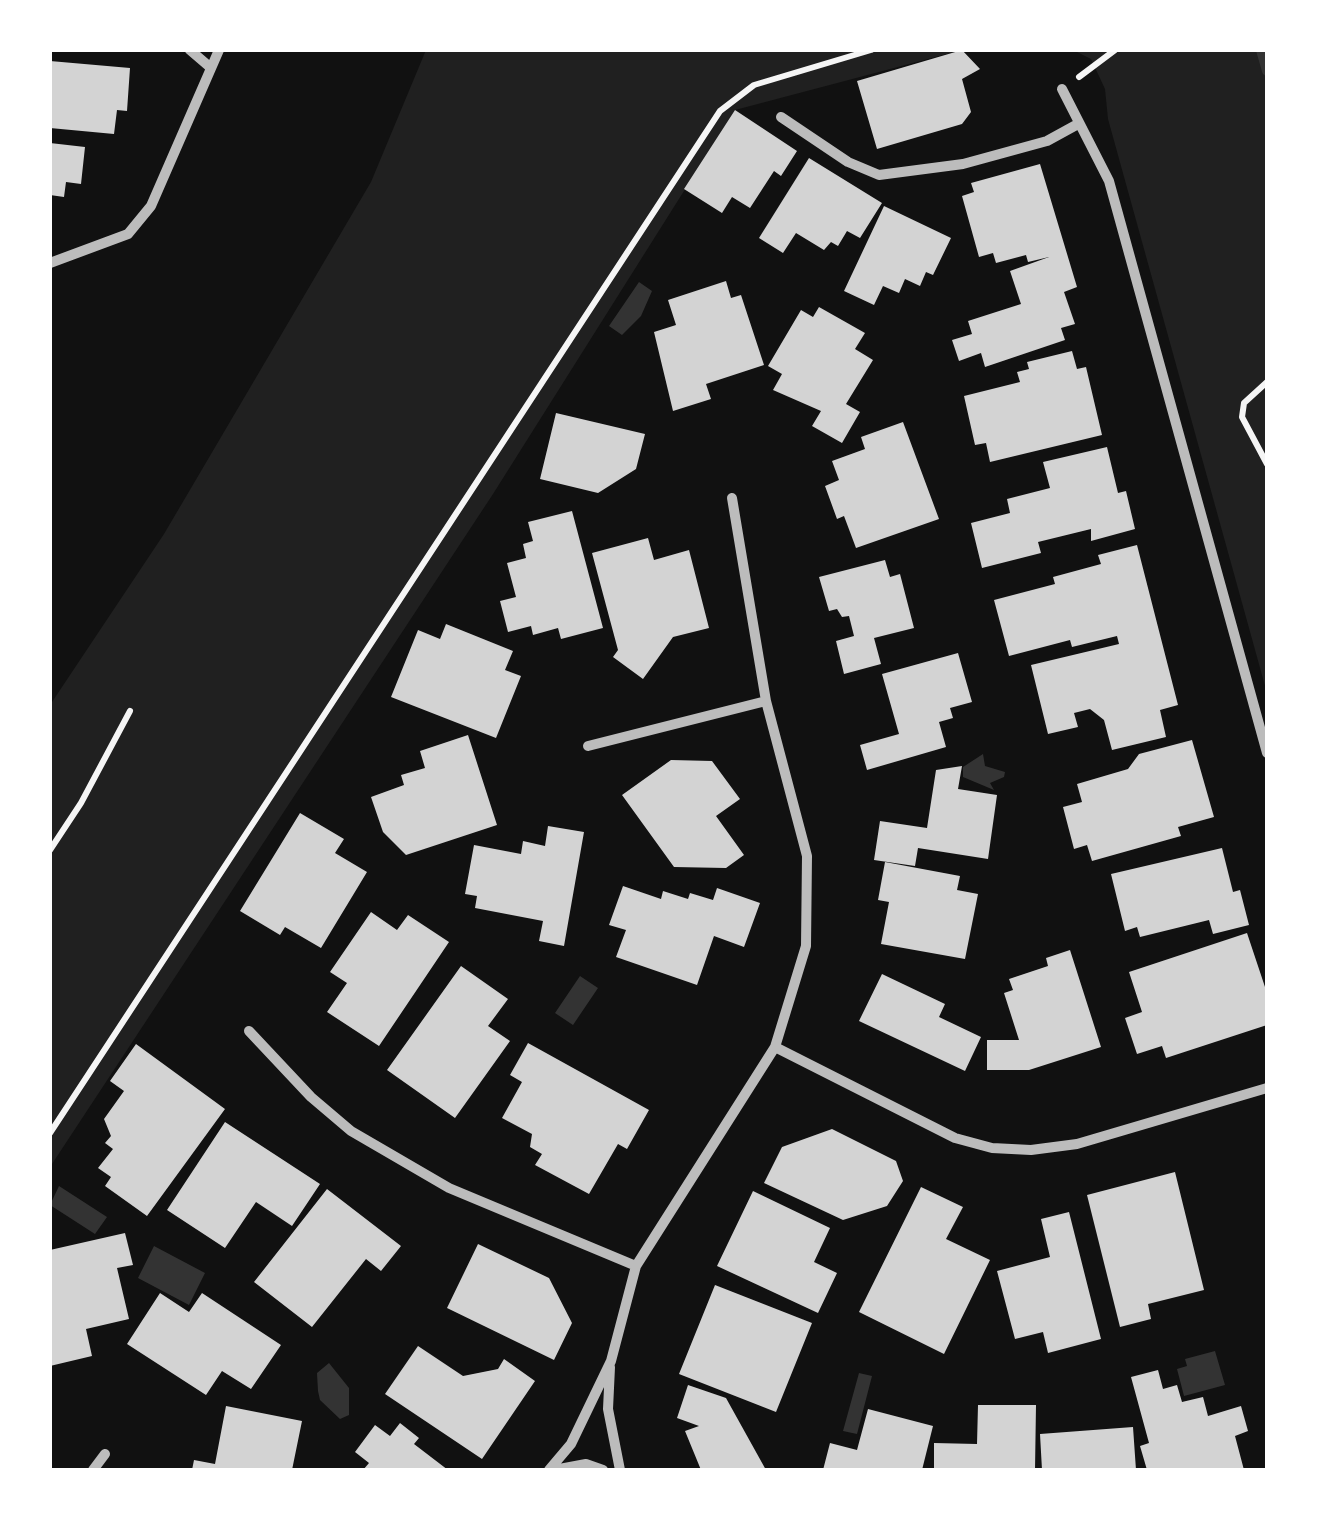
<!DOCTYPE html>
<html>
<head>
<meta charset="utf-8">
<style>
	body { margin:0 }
	#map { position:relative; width:1317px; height:1520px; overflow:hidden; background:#111; font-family:"Times New Roman",serif }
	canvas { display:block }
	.frame { position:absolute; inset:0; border:52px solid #fff; pointer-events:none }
</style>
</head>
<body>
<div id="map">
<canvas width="1317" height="1520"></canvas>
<div class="frame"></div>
</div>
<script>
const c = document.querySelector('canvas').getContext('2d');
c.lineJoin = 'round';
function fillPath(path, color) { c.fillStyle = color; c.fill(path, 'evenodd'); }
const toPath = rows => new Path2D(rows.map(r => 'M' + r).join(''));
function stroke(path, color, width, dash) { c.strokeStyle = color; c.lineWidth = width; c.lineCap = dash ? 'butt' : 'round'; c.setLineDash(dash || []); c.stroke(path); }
fillPath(toPath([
	[426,50,962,50,735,110,493,494,50,1167,50,705,164,534,371,182],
	[1073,50,1267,50,1267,693,1108,119,1105,89,1091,59]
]), '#202020');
fillPath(toPath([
	[639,282,652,291,641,316,622,335,609,326],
	[983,754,985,766,1005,772,1004,777,990,783,994,790,963,777,963,767],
	[580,976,598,988,573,1025,555,1013],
	[59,1186,107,1217,95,1234,50,1205],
	[154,1246,205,1273,189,1305,138,1278],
	[1215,1351,1225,1385,1184,1396,1177,1369,1187,1366,1185,1359],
	[329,1363,349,1388,349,1415,340,1419,320,1400,318,1391,317,1373],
	[859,1373,872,1376,857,1434,843,1431]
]), '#333');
stroke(toPath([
	[1261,50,1267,71]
]), '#333', 10);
fillPath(toPath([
	[962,50,980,69,962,79,971,112,962,124,877,149,857,81],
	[50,61,130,68,127,111,117,110,114,134,50,128],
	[735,110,797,151,781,176,774,171,750,208,732,197,722,213,684,189],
	[50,143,85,147,81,184,66,182,64,197,50,195],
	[809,158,882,203,860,238,847,231,838,246,831,242,824,250,796,233,783,253,759,238],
	[1040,164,1077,287,1064,292,1075,324,1061,328,1065,340,985,367,981,353,959,361,952,340,972,334,968,321,1021,304,1010,271,1049,257,1028,262,1026,255,996,263,993,253,979,257,962,196,974,192,971,183],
	[884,206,951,238,933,275,926,272,920,286,905,279,899,293,883,286,874,305,844,291],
	[726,281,731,298,741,295,764,365,706,384,711,399,673,411,654,332,676,325,668,300],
	[819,307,865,333,855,349,873,360,846,404,860,412,842,443,812,426,821,411,773,390,782,374,768,366,801,310,813,317],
	[1072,351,1077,369,1086,367,1102,435,990,462,986,443,975,445,964,396,1020,382,1017,372,1029,369,1027,362],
	[556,413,645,434,636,469,598,493,540,479],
	[903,422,939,519,856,548,844,516,837,519,825,486,839,480,832,461,865,449,861,437],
	[1107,447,1118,493,1126,491,1135,529,1091,541,1091,529,1038,542,1041,553,982,568,971,523,1010,513,1007,499,1050,488,1043,462],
	[572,511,603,628,561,639,558,628,533,635,531,626,508,632,500,601,516,597,507,563,526,558,523,544,533,541,528,522],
	[648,538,654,560,689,550,709,628,673,637,643,679,613,657,618,650,592,553],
	[1137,545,1178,705,1160,710,1166,737,1112,750,1104,720,1090,709,1074,713,1078,727,1048,734,1031,665,1119,644,1117,636,1072,647,1070,640,1009,656,994,600,1055,584,1053,577,1101,564,1098,555],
	[885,560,890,577,900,574,914,628,874,638,881,664,844,674,836,641,854,636,849,616,842,617,837,609,829,611,819,577],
	[446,624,513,651,505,670,521,676,496,738,391,697,418,630,440,639],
	[958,653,972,702,950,708,953,718,939,722,946,747,867,770,860,745,899,734,882,674],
	[468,735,497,825,406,855,383,832,371,797,404,785,401,775,425,768,420,751],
	[1192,740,1214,817,1178,827,1181,836,1092,861,1087,845,1074,849,1063,807,1082,802,1077,784,1128,769,1139,754],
	[671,760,712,761,740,799,716,816,744,855,726,868,674,867,622,795],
	[962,766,958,789,997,795,988,859,918,848,915,866,874,860,880,821,927,828,936,770],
	[300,813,344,839,335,853,367,872,321,948,285,927,280,935,240,911],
	[548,826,584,832,564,946,539,941,543,921,475,908,477,896,465,894,474,845,521,854,523,841,545,846],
	[1222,848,1233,892,1240,890,1249,925,1213,934,1209,920,1140,937,1137,927,1125,931,1111,874],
	[885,862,960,876,957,890,978,894,965,959,881,944,889,902,878,900],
	[623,886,661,899,663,891,688,899,690,893,713,900,717,888,760,903,744,947,714,936,697,985,616,957,626,930,609,925],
	[371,912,397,930,408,915,449,942,379,1046,327,1012,347,983,330,972],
	[1247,933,1267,993,1267,1025,1166,1058,1162,1046,1137,1054,1125,1018,1142,1012,1129,972],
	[1070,950,1101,1047,1029,1070,987,1070,987,1040,1019,1040,1004,993,1013,990,1009,979,1048,966,1046,958],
	[461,966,508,999,488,1026,510,1041,455,1118,387,1070],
	[882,974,945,1004,939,1017,981,1037,965,1071,859,1021],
	[528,1043,649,1110,627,1149,618,1144,589,1194,535,1165,542,1154,530,1147,532,1134,502,1118,522,1082,510,1075],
	[136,1044,225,1109,147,1216,105,1186,111,1177,98,1168,113,1149,105,1143,111,1136,104,1119,124,1091,110,1081],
	[225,1122,320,1184,292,1226,256,1202,225,1248,167,1210],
	[832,1129,896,1161,903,1181,887,1206,843,1220,764,1183,782,1147],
	[1175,1172,1204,1290,1148,1304,1151,1319,1120,1327,1087,1195],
	[921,1187,963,1207,946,1239,990,1260,944,1354,859,1312],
	[327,1189,401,1246,381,1271,366,1259,312,1327,254,1282],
	[753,1191,830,1228,814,1262,837,1273,818,1313,717,1266],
	[1069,1212,1101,1339,1048,1353,1043,1332,1015,1339,997,1271,1050,1257,1041,1219],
	[125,1233,133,1265,117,1268,129,1319,86,1329,92,1356,50,1366,50,1250],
	[478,1244,549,1278,572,1323,554,1360,447,1308],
	[715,1285,812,1323,776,1412,679,1374],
	[160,1293,189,1312,202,1293,281,1345,251,1389,222,1371,206,1395,127,1344],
	[418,1346,463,1376,498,1369,504,1359,535,1381,482,1459,385,1394],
	[1158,1370,1163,1389,1177,1385,1182,1402,1203,1397,1208,1416,1241,1406,1248,1431,1235,1436,1244,1470,1147,1470,1140,1446,1149,1443,1131,1377],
	[688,1385,726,1398,766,1470,701,1470,685,1431,699,1426,677,1418],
	[978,1405,1036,1405,1035,1470,934,1470,934,1443,977,1444],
	[226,1406,302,1421,292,1470,192,1470,194,1460,215,1464],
	[868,1409,933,1426,922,1470,823,1470,830,1443,857,1450],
	[400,1423,419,1438,414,1444,448,1470,363,1470,369,1463,355,1452,375,1425,390,1436],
	[1133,1427,1136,1470,1042,1470,1040,1434]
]), '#d3d3d3');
stroke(toPath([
	[1079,77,1115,50],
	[1267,382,1244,403,1242,417,1267,464],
	[50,850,81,803,130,711],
	[50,1133,720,111,754,85,871,50]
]), '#f5f5f5', 6);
stroke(toPath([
	[190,50,211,68],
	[1062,89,1109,181,1267,753],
	[781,117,848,162,879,175,963,164,1047,141,1078,124],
	[50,263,128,234,151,206,219,50],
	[588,746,766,701],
	[249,1031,311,1097,351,1131,449,1188,636,1266],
	[775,1047,955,1138,992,1148,1031,1150,1077,1144,1267,1088],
	[610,1367,608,1409,620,1470],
	[93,1470,105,1454],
	[549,1470,571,1444,611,1361,636,1266,775,1047,806,946,807,856,766,701,732,498],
	[554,1470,586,1464,603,1470]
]), '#bcbcbc', 10);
</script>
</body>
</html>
